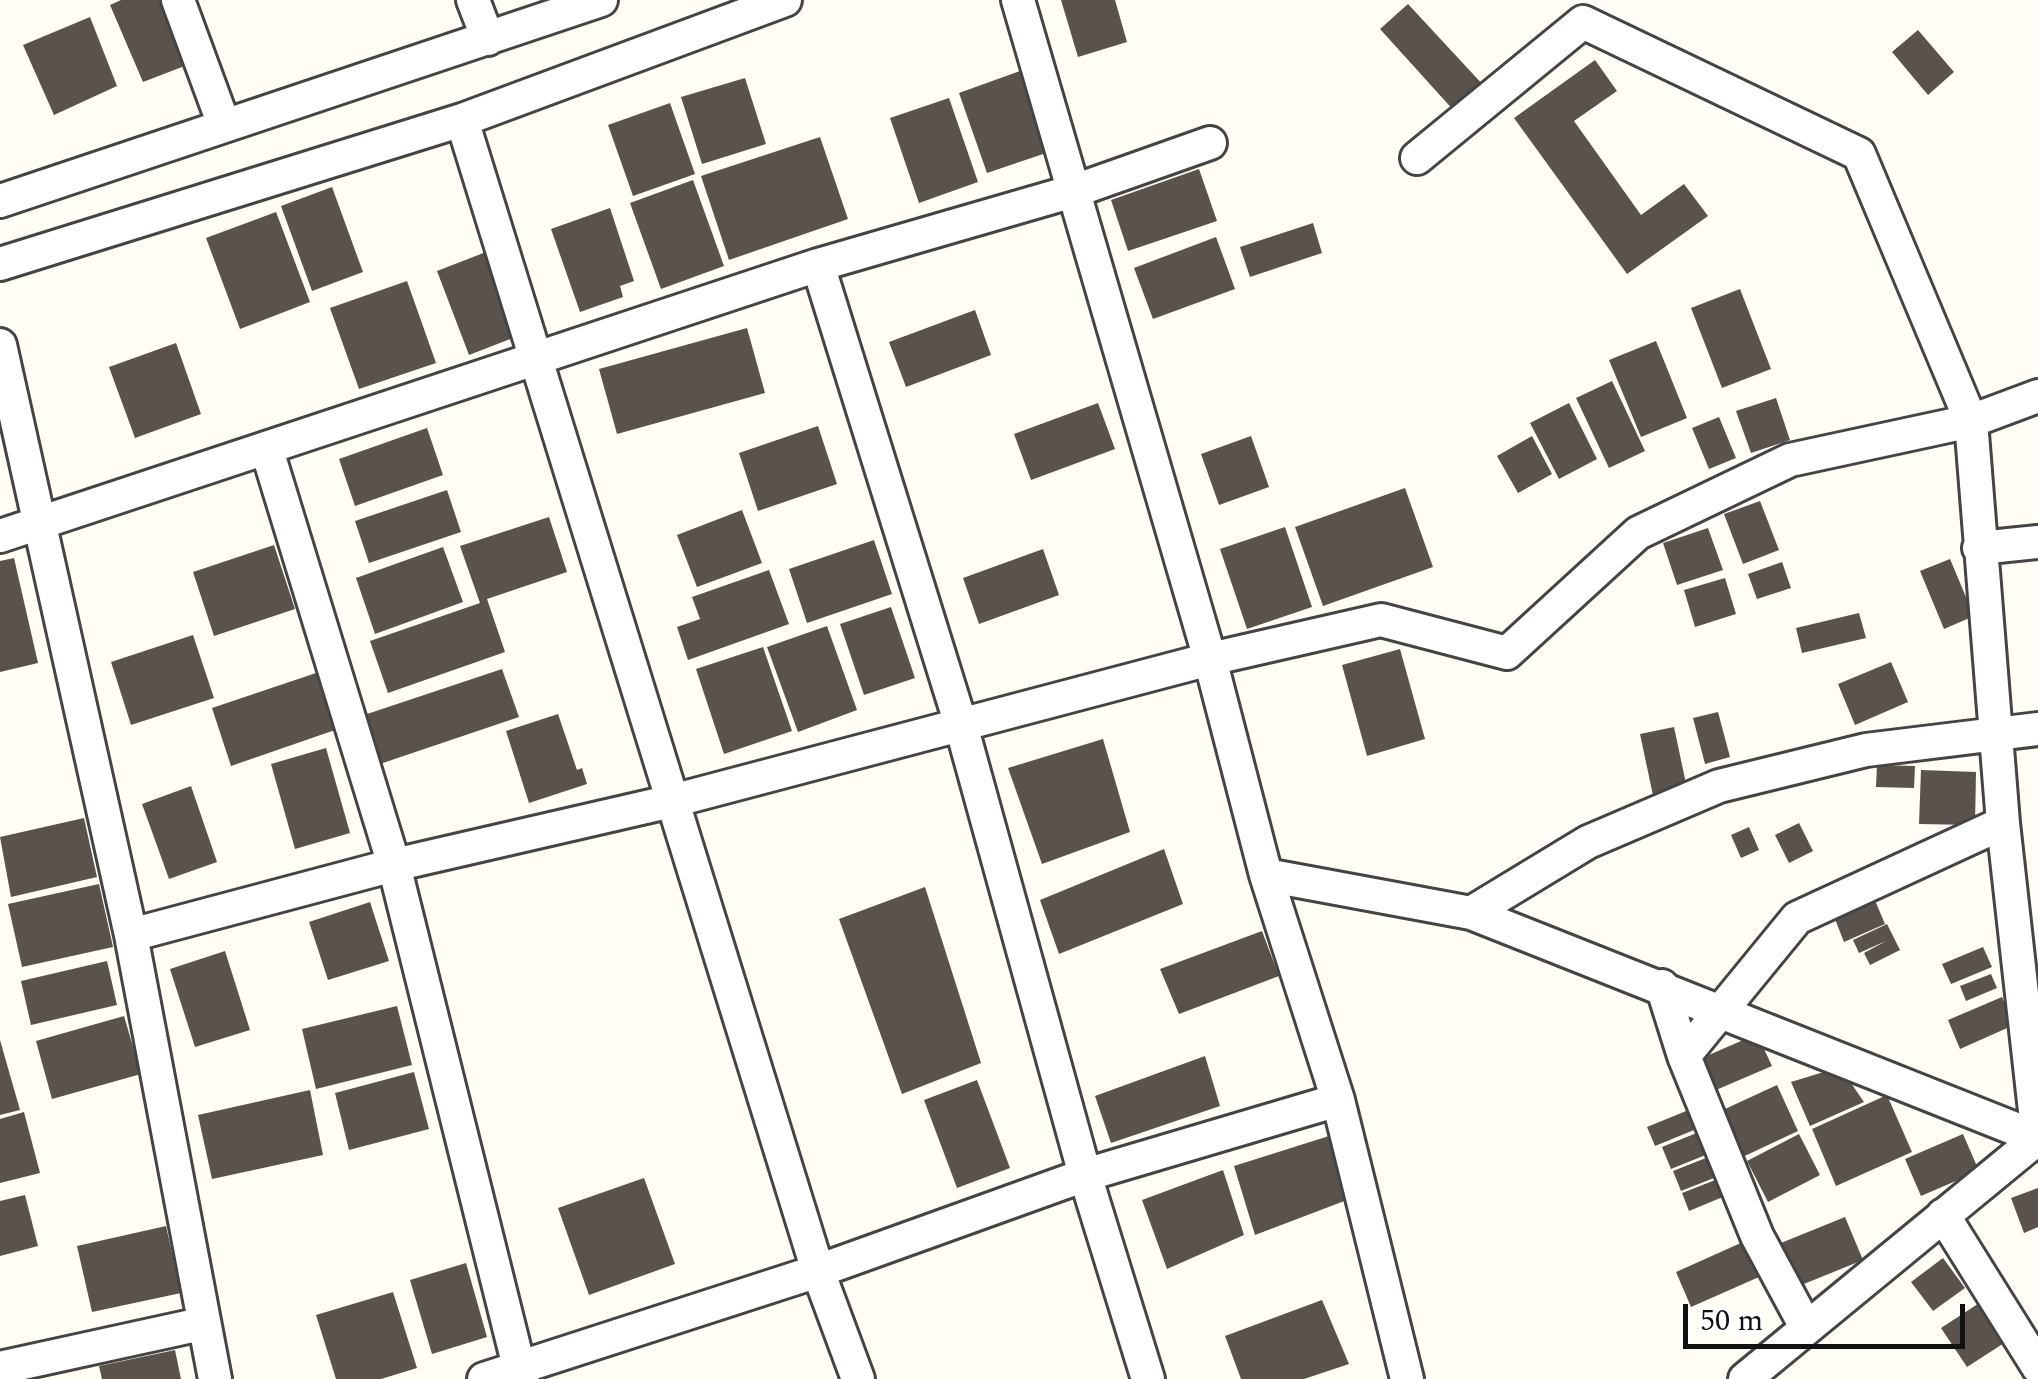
<!DOCTYPE html>
<html>
<head>
<meta charset="utf-8">
<style>
	body { margin:0 }
	#map { position:relative; width:2038px; height:1379px; overflow:hidden; background:#fffdf5; font-family:Spectral,serif }
	canvas { display:block }
	.scale { position:absolute; left:1683px; top:1304px; width:282px; height:45px; box-sizing:border-box; border:5px solid #111; border-top:0; padding-left:12px; font-size:30px; line-height:35px; white-space:nowrap; color:#111; -webkit-text-stroke:8px #fff; paint-order:stroke }
</style>
</head>
<body>
<div id="map">
<canvas width="2038" height="1379"></canvas>
<div class="scale">50 m</div>
</div>
<script>
const c = document.querySelector('canvas').getContext('2d');
c.lineJoin = 'round';
function fillPath(path, color) { c.fillStyle = color; c.fill(path, 'evenodd'); }
const toPath = rows => new Path2D(rows.map(r => 'M' + r).join(''));
function stroke(path, color, width, dash) { c.strokeStyle = color; c.lineWidth = width; c.lineCap = dash ? 'butt' : 'round'; c.setLineDash(dash || []); c.stroke(path); }
fillPath(toPath([
	[121,0,172,0,195,62,143,82,110,5],
	[1061,0,1115,0,1127,42,1078,57],
	[1408,4,1485,87,1456,113,1380,29],
	[90,17,117,86,54,115,23,45],
	[1918,30,1954,72,1928,95,1892,52],
	[1595,60,1617,91,1574,121,1641,215,1684,184,1708,216,1627,274,1514,118],
	[1020,71,1049,152,987,173,959,93],
	[745,78,766,144,702,164,681,97],
	[949,98,978,182,919,203,890,118],
	[670,103,695,174,633,196,608,125],
	[820,137,848,219,729,260,701,176],
	[1199,169,1217,221,1128,251,1111,200],
	[693,180,724,266,661,289,630,203],
	[332,187,363,272,312,291,281,206],
	[610,208,634,281,620,286,623,297,580,312,551,229],
	[276,212,310,302,240,329,206,238],
	[1313,223,1322,253,1250,277,1240,247],
	[1216,237,1235,289,1153,319,1134,268],
	[486,252,518,336,469,355,437,271],
	[407,281,436,363,359,389,330,308],
	[1740,289,1771,369,1722,388,1691,308],
	[975,310,991,355,906,387,889,342],
	[747,328,765,393,617,434,599,369],
	[1656,341,1687,418,1641,437,1609,360],
	[176,343,201,414,135,438,109,367],
	[1612,381,1645,451,1609,468,1576,398],
	[1776,398,1790,440,1751,453,1736,411],
	[1098,403,1115,449,1031,480,1014,434],
	[1569,403,1597,459,1559,479,1530,423],
	[1719,417,1736,458,1709,469,1692,428],
	[818,426,837,484,758,511,739,453],
	[427,428,443,475,355,506,339,459],
	[1251,436,1269,487,1219,505,1201,454],
	[1532,436,1552,474,1518,493,1497,456],
	[1405,488,1433,567,1323,606,1295,527],
	[447,490,461,532,369,563,355,521],
	[1760,501,1779,550,1743,564,1724,514],
	[742,510,762,563,697,587,677,535],
	[549,517,567,572,487,599,505,652,388,693,370,641,480,603,460,546],
	[1285,527,1312,607,1247,629,1220,549],
	[1708,528,1723,570,1677,585,1663,543],
	[874,540,892,594,807,623,789,569],
	[274,545,295,609,214,636,193,572],
	[443,547,463,602,375,634,356,578],
	[1043,549,1059,595,979,624,963,578],
	[14,558,38,663,0,672,0,561],
	[1950,559,1974,616,1944,629,1920,571],
	[1782,562,1791,588,1757,599,1748,574],
	[769,570,789,624,688,660,677,627,700,619,692,597],
	[1725,578,1736,614,1695,627,1684,590],
	[891,607,915,678,864,695,840,624],
	[1859,613,1866,638,1802,653,1796,628],
	[827,626,857,710,798,732,767,647],
	[193,635,214,698,131,725,111,662],
	[763,647,792,731,724,754,696,669],
	[1400,649,1425,739,1367,756,1342,665],
	[1891,662,1908,702,1855,725,1838,684],
	[502,669,519,717,371,767,355,718],
	[316,673,335,730,231,766,212,708],
	[1718,712,1730,757,1705,764,1693,718],
	[558,714,577,770,582,768,587,784,529,803,506,731],
	[1674,727,1688,793,1654,800,1640,734],
	[1103,739,1130,832,1042,864,1008,768],
	[326,748,350,833,295,849,271,764],
	[1877,765,1915,766,1914,788,1876,787],
	[1921,770,1976,772,1975,825,1919,824],
	[191,786,217,862,169,879,142,804],
	[84,818,97,877,11,897,0,837],
	[1799,823,1813,851,1789,863,1775,835],
	[1749,827,1759,850,1741,858,1731,835],
	[1164,849,1183,904,1059,954,1040,900],
	[99,884,113,947,22,967,8,904],
	[925,887,981,1063,902,1094,839,919],
	[1871,891,1885,924,1844,942,1831,909],
	[370,902,389,961,328,980,309,922],
	[1887,924,1900,950,1870,965,1864,953,1886,941,1859,953,1853,940],
	[1262,931,1279,976,1179,1014,1160,969],
	[1983,947,1992,967,1951,984,1942,964],
	[225,951,250,1030,195,1047,170,969],
	[107,961,117,1005,31,1025,21,981],
	[1991,974,1997,988,1966,1001,1960,986],
	[2002,997,2014,1025,1960,1049,1948,1020],
	[397,1006,412,1065,316,1089,302,1029],
	[124,1016,141,1074,52,1099,36,1041],
	[1757,1034,1772,1066,1709,1093,1695,1061],
	[0,1040,20,1110,0,1115],
	[1205,1056,1220,1106,1111,1143,1095,1096],
	[1840,1067,1864,1102,1810,1126,1791,1082],
	[414,1072,429,1129,349,1150,335,1093],
	[977,1080,1010,1168,957,1188,924,1100],
	[1777,1085,1798,1131,1734,1161,1712,1115],
	[310,1090,323,1155,212,1179,198,1115],
	[1887,1095,1912,1152,1836,1186,1812,1129],
	[1691,1109,1699,1128,1655,1146,1647,1127],
	[24,1112,40,1173,0,1183,0,1119],
	[1704,1130,1713,1152,1671,1169,1662,1147],
	[1799,1134,1820,1175,1768,1202,1747,1161],
	[1963,1134,1979,1171,1921,1196,1905,1159],
	[1329,1136,1347,1200,1255,1235,1234,1166],
	[1716,1154,1724,1174,1681,1191,1673,1171],
	[1223,1170,1244,1235,1167,1269,1142,1200],
	[1723,1177,1730,1194,1689,1211,1682,1193],
	[644,1178,675,1264,589,1295,558,1208],
	[2038,1188,2038,1227,2024,1233,2011,1198],
	[25,1195,38,1246,0,1256,0,1201],
	[1845,1217,1863,1260,1794,1288,1776,1245],
	[166,1226,181,1293,92,1312,77,1246],
	[1743,1242,1759,1277,1691,1307,1676,1272],
	[1943,1258,1965,1288,1933,1311,1911,1282],
	[466,1263,487,1337,432,1354,410,1280],
	[393,1292,417,1368,381,1379,336,1379,316,1315],
	[1990,1296,2015,1336,1967,1367,1941,1328],
	[1322,1300,1349,1364,1304,1379,1241,1379,1225,1336],
	[175,1350,181,1379,102,1379,99,1366]
]), '#5a524d');
const street = toPath([
	[178,0,224,125],
	[473,0,488,39],
	[1018,0,1210,659,1266,875,1338,1100,1407,1379],
	[462,120,818,1271,858,1379],
	[1417,158,1583,22,1859,154,1971,421,2003,823,2038,1138,1745,1379],
	[0,201,601,0],
	[0,264,462,120,785,0],
	[818,265,961,725,1085,1175,1148,1379],
	[0,345,131,935,215,1379],
	[267,450,394,865,522,1379],
	[0,536,818,265,1077,190,1210,143],
	[1979,548,2038,542],
	[1266,875,1471,913,2038,1138],
	[1471,913,1588,842,1719,786,1866,750,2038,729],
	[131,935,394,865,672,801,1210,659,1381,620,1507,653,1638,533,1790,460,1971,421,2038,396],
	[1662,986,1684,1056],
	[1943,1215,2038,1367],
	[1806,1327,1757,1236,1684,1056,1797,918,2003,823],
	[0,1368,201,1324],
	[484,1379,818,1271,1085,1175,1338,1100]
]);
stroke(street, '#444', 38);
stroke(street, '#fff', 32);
</script>
</body>
</html>
